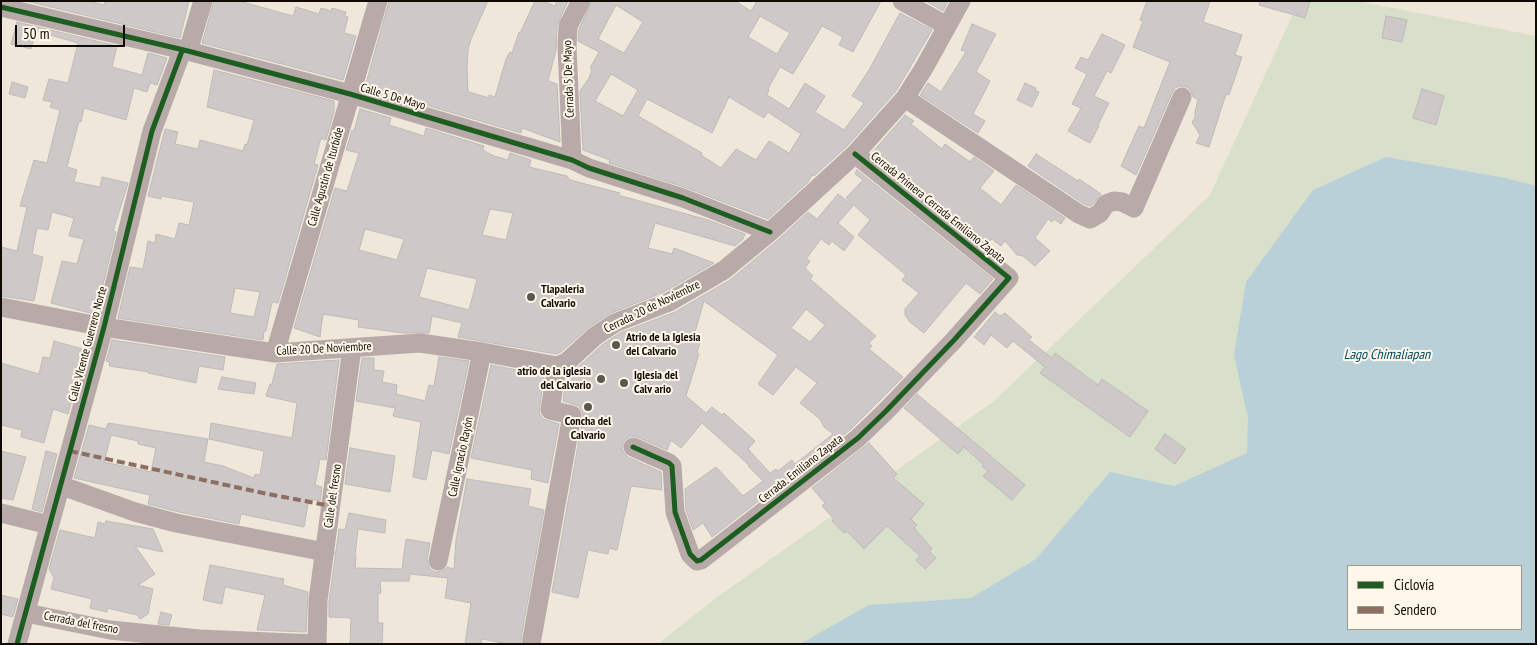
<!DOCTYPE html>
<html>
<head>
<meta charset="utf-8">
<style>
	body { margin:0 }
	#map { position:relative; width:1537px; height:645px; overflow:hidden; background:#eee7da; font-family:"PT Sans Narrow",sans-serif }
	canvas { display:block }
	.frame { position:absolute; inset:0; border:2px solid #0f0b04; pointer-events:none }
	.legend { position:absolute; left:1347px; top:565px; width:175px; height:65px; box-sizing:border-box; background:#fff8ea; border:1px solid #9f998e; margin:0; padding:6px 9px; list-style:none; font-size:15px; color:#0f0b04 }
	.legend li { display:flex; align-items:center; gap:10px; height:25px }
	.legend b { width:25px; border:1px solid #9f998e }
	.scale { position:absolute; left:15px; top:25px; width:110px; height:22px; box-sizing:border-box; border:2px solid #0f0b04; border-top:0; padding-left:6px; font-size:15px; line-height:18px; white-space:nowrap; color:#0f0b04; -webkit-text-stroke:4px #fff8ea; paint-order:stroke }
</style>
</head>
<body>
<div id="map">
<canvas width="1537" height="645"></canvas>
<div class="frame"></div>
<ul class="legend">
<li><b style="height:6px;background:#1b5e20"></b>Ciclovía</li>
<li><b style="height:6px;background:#8d6e63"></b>Sendero</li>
</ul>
<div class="scale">50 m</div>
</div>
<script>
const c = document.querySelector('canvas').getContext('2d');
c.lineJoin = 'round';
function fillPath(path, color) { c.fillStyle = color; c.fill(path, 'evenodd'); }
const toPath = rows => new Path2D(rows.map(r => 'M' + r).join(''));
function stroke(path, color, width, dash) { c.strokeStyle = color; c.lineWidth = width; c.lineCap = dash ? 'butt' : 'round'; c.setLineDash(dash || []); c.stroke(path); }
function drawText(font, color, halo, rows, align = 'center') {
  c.font = font + ' "PT Sans Narrow",sans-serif'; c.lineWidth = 4; c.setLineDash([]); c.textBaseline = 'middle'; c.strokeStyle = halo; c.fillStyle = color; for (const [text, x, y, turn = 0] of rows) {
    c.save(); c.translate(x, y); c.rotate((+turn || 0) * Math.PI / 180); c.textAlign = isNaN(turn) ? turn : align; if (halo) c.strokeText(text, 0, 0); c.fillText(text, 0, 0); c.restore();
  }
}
fillPath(toPath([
	[1299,1,1357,1,1536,36,1536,644,658,644,720,595,993,402,1210,195],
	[1348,566,1521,566,1521,629,1348,629]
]), '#d8dfcb');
fillPath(toPath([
	[1386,157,1506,178,1536,186,1536,644,800,644,869,605,971,598,1036,559,1110,472,1174,486,1247,453,1248,418,1234,355,1246,282,1313,190],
	[1348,566,1521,566,1521,629,1348,629]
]), '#b9d0d9');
const building = toPath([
	[26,1,88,1,104,5,105,1,189,1,180,38,26,1],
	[214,1,239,1,293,16,296,7,319,14,321,8,331,11,332,8,346,12,345,16,348,17,344,33,356,36,343,80,202,43,214,1],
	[389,1,488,1,471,39,468,50,467,68,468,91,469,92,489,98,489,95,495,97,506,59,510,52,512,53,519,32,520,33,535,1,543,1,555,6,557,1,568,1,557,25,556,50,548,81,557,84,560,142,522,128,521,133,365,87,389,1],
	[592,1,735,1,751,11,757,1,881,1,853,52,839,45,843,37,822,26,793,74,780,67,768,89,769,90,767,95,789,109,805,83,825,96,815,112,844,130,864,103,852,96,869,70,900,13,932,30,896,91,847,146,814,176,812,175,808,182,768,219,687,188,609,163,610,160,583,150,580,91,589,78,592,69,590,68,599,52,578,41,579,29,592,1],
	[616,5,643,22,624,53,598,39,616,5],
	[760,16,790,33,777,54,748,37,760,16],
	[611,74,638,90,623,116,595,101,611,74],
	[729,97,764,118,768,112,801,134,789,153,769,141,756,160,736,149,721,168,701,155,702,153,638,116,647,99,712,133,729,97],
	[926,1,948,1,943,11,926,1],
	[1147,1,1210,1,1203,22,1242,35,1235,55,1242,57,1229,95,1226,94,1209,147,1196,143,1200,135,1192,122,1195,118,1195,112,1198,99,1193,97,1191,91,1187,87,1180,86,1175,88,1172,93,1136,175,1121,166,1139,126,1144,128,1170,62,1133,47,1143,21,1140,20,1147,1],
	[1260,1,1310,1,1305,18,1259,5,1260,1],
	[1386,16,1407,20,1402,42,1382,38,1386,16],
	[17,22,117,46,112,67,142,75,148,53,167,58,157,85,150,83,147,92,134,88,126,120,84,108,81,122,79,121,67,167,77,170,74,182,100,187,102,177,128,183,113,231,116,232,96,313,94,314,51,303,62,261,77,264,84,239,69,236,74,218,52,212,48,230,37,228,32,254,43,257,34,301,1,296,1,247,17,251,27,207,20,206,34,160,47,163,60,110,50,107,52,102,43,100,49,79,68,83,78,43,36,31,31,49,11,44,17,22],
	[972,24,996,34,976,72,990,81,973,114,985,121,978,133,920,95,928,83,941,92,966,52,961,50,972,24],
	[1102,34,1125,45,1111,73,1107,71,1094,96,1109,103,1098,125,1099,126,1090,143,1068,131,1081,108,1072,104,1087,74,1075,68,1081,57,1088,60,1102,34],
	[214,70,334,101,334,112,326,140,321,138,314,164,318,165,278,303,272,302,266,331,264,331,263,340,118,318,130,267,143,269,148,241,155,243,156,234,175,239,179,223,189,225,194,202,161,196,161,199,148,196,165,129,178,132,175,144,198,149,200,140,243,151,245,144,247,145,254,120,207,107,214,70],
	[235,288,260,292,254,317,230,313,235,288],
	[12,82,28,87,25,98,9,94,12,82],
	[1025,83,1036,88,1035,90,1039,92,1032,107,1017,100,1025,83],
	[1422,89,1444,96,1436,125,1413,118,1422,89],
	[360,109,391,118,389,125,424,136,426,128,484,146,483,150,494,156,508,160,510,153,531,160,529,167,567,176,570,180,620,193,618,195,708,220,745,234,743,239,735,246,655,223,648,248,672,254,674,248,714,263,664,292,609,314,589,327,561,352,556,354,458,337,462,323,432,316,429,333,403,333,358,327,359,320,323,314,320,337,294,328,335,188,347,191,359,153,346,150,352,130,354,131,360,109],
	[490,209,513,213,506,240,482,235,490,209],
	[365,229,404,239,397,260,359,250,365,229],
	[427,268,477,279,469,310,419,297,427,268],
	[905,115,914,121,911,124,942,149,945,144,970,162,974,157,994,171,980,188,1001,205,1016,185,1065,218,1061,224,1054,219,1052,222,1048,219,1035,238,1050,251,1035,266,1023,256,1017,255,1005,241,1001,246,992,239,986,245,872,153,905,115],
	[1036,154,1078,181,1079,179,1101,194,1092,205,1089,206,1084,204,1028,166,1036,154],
	[857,170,993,279,980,294,966,283,924,333,910,322,905,315,905,309,919,293,902,280,906,275,858,235,870,220,846,198,863,180,855,174,857,170],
	[838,194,853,206,838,223,854,237,844,251,832,241,829,245,821,239,806,259,810,261,805,268,813,276,810,279,876,336,869,343,872,346,869,349,903,377,851,429,712,537,703,523,693,530,686,510,685,489,716,467,743,496,763,481,748,466,749,465,702,423,681,448,671,440,667,450,637,437,631,436,627,438,623,443,622,449,624,453,628,457,661,472,662,490,631,486,617,550,609,548,608,554,588,550,578,598,552,592,583,417,582,411,579,406,563,401,567,374,575,370,602,345,620,333,675,312,730,280,778,240,808,212,817,219,838,194],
	[704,301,778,355,758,384,773,395,796,367,817,383,800,403,820,419,824,427,833,434,795,464,792,460,778,471,776,469,770,473,748,449,755,441,724,413,722,415,712,407,706,413,686,396,699,354,697,353,701,339,695,337,696,333,695,332,704,301],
	[806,309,825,325,810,342,791,328,806,309],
	[995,312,1000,316,1005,313,1032,337,1029,340,1052,358,1055,353,1098,385,1102,379,1148,411,1130,437,1040,373,1045,367,1013,341,1007,348,991,335,984,345,974,337,995,312],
	[112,340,225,357,223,370,199,366,196,383,148,373,149,372,109,366,110,362,106,361,112,340],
	[54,341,86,350,68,414,53,409,44,443,21,437,22,430,1,425,1,363,39,374,43,357,50,358,54,341],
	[439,357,469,361,449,454,432,450,426,480,413,477,421,422,393,416,395,408,356,401,362,358,374,358,374,370,384,371,382,382,397,385,396,394,425,401,429,385,434,386,439,357],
	[339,360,326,460,320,459,315,485,322,487,320,501,309,499,304,527,241,514,239,524,179,512,148,504,150,495,74,478,89,425,106,429,108,423,208,439,204,462,223,466,254,478,255,474,260,475,264,451,209,439,211,423,292,438,297,403,266,396,270,384,272,384,277,364,339,360],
	[111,435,138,441,138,444,156,448,151,472,104,462,111,435],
	[491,365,544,375,539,413,543,419,559,424,548,483,531,479,532,470,471,458,491,365],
	[222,377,256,383,254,394,218,389,222,377],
	[917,394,1025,485,1012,500,983,476,988,471,982,466,983,464,964,447,958,454,904,408,917,394],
	[1165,434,1186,449,1175,464,1155,449,1165,434],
	[869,443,897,474,893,478,924,504,911,519,917,525,914,528,932,549,929,551,936,558,925,569,916,560,920,556,887,526,864,549,847,531,844,533,832,521,834,519,822,506,825,503,812,488,869,443],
	[350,448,395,456,390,492,345,484,350,448],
	[1,451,26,457,13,500,1,498,1,451],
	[46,451,57,454,42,512,32,509,46,451],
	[467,479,531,489,528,506,544,510,520,644,509,644,482,639,481,644,465,644,471,603,445,598,448,578,410,574,409,581,380,581,381,593,378,593,378,623,383,623,382,644,350,644,351,618,329,617,329,601,339,529,345,530,349,513,386,520,385,533,358,529,355,556,356,556,355,568,402,569,406,539,430,543,427,559,428,565,431,570,436,572,442,571,447,567,454,569,456,540,467,479],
	[106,521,153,529,163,552,135,546,155,574,138,585,153,589,148,614,140,619,137,615,107,608,107,612,90,608,92,599,51,589,54,578,49,569,60,530,95,538,98,522,105,524,106,521],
	[210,565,284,579,283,585,308,592,306,632,257,630,265,595,225,587,222,604,203,600,210,565],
	[1,595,18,599,13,617,1,614,1,595],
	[161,612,172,615,169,625,158,624,161,612]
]);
fillPath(building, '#cec9c8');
stroke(building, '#bebab8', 1);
stroke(toPath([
	[902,1,947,26],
	[1,7,188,51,350,94,572,160,589,168,683,198,770,232],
	[188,51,203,1],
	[905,98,1079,214,1090,219,1100,213,1106,204,1114,201,1122,202,1134,208,1182,97],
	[572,160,567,46,568,26,581,1],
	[1,307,104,327,275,353,420,343,482,352,557,366],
	[275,353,378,1],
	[557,366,567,362,595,336,615,323,669,302,724,270,770,232,855,154,905,98,924,68,961,1],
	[633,447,669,463,672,466,675,512,690,554,697,561,701,560,858,438,886,411,955,339,1009,278,855,154],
	[61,484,68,488,135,512,176,523,325,552],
	[1,513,49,525],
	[438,561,482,352],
	[26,613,110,630,160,635,199,639,316,644],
	[17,644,104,327,152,131,182,51],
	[317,644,318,600,352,348],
	[531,644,572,415,550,410,557,366]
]), '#b7aaa9', 19);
stroke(toPath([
	[70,451,263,493,331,506]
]), '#8d6e63', 4, [8, 4]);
stroke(toPath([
	[1,7,188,51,350,94,572,160,589,168,683,198,770,232],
	[633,447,669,463,672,466,675,512,690,554,697,561,701,560,858,438,886,411,955,339,1009,278,855,154],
	[17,644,104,327,152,131,182,51]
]), '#1b5e20', 5);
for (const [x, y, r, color] of [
	[531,297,5,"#5d584f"],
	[616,345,5,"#5d584f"],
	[601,379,5,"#5d584f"],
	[624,383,5,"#5d584f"],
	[588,407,5,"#5d584f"]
]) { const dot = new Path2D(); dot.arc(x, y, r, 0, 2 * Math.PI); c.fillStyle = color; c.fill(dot); stroke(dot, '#fff8ea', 2); }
drawText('12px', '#0f0b04', '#fff8ea', [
	["Cerrada 5 De Mayo",569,79,-92],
	["Calle 5 De Mayo",393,97,16],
	["Calle Agustín de Iturbide",326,177,-74],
	["Cerrada Primera Cerrada Emiliano Zapata",938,208,39],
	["Cerrada 20 de Noviembre",652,307,-26],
	["Calle VIcente Guerrero Norte",88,344,-75],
	["Calle 20 De Noviembre",324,349,-3],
	["Calle Ignacio Rayón",461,457,-78],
	["Cerrada. Emiliano Zapata",801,469,-38],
	["Calle del fresno",333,496,-82],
	["Cerrada del fresno",81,623,11]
]);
drawText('bold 12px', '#0f0b04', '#fff8ea', [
	["Tlapaleria",541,290],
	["Calvario",541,304],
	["Atrio de la Iglesia",626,338],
	["del Calvario",626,352],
	["atrio de la iglesia",591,372,"right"],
	["del Calvario",591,386,"right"],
	["Iglesia del",634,376],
	["Calv ario",634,390],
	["Concha del",588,422,"center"],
	["Calvario",588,436,"center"]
], 'left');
drawText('italic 14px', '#004863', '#fff8ea', [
	["Lago Chimaliapan",1387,355]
]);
</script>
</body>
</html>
